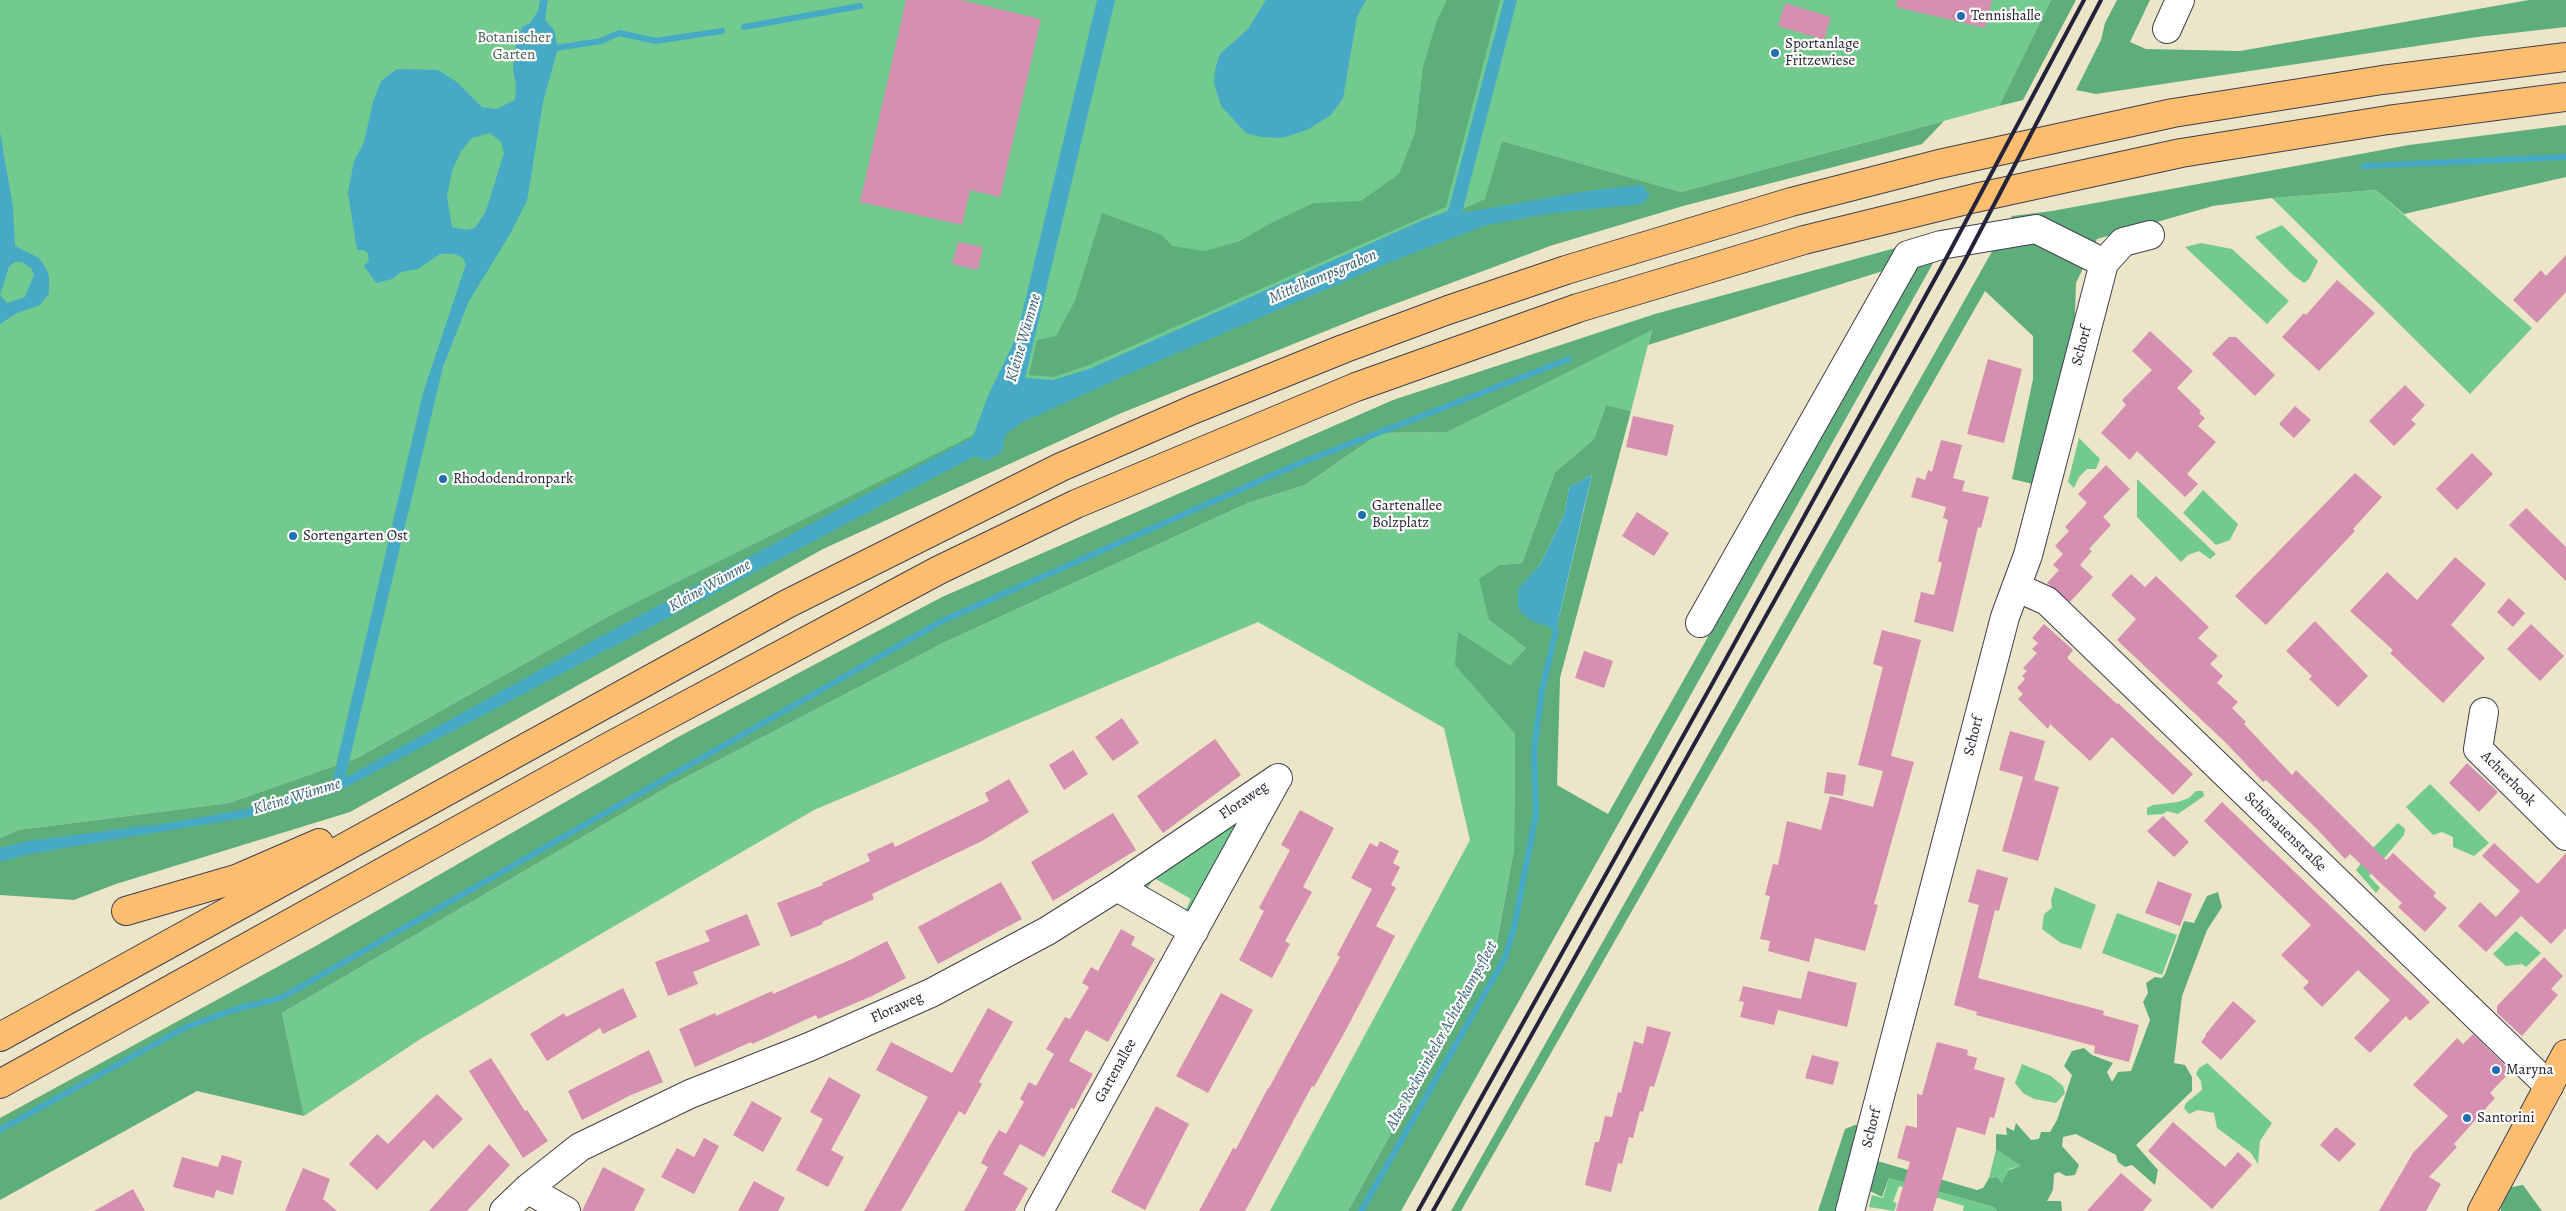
<!DOCTYPE html>
<html>
<head>
<meta charset="utf-8">
<style>
	body { margin:0 }
	canvas { display:block; background:#ede5c8 }
</style>
</head>
<body>
<canvas width="2566" height="1211"></canvas>
<script>
const c = document.querySelector('canvas').getContext('2d');
c.lineJoin = 'round';
function fillPath(path, color) { c.fillStyle = color; c.fill(path, 'evenodd'); }
const toPath = rows => new Path2D(rows.map(r => 'M' + r).join(''));
function stroke(path, color, width, dash) { c.strokeStyle = color; c.lineWidth = width; c.lineCap = dash ? 'butt' : 'round'; c.setLineDash(dash || []); c.stroke(path); }
function drawText(font, color, halo, rows, align = 'center') {
  c.font = font + ' Alegreya,serif'; c.lineWidth = 4.5; c.setLineDash([]); c.textBaseline = 'middle'; c.strokeStyle = halo; c.fillStyle = color; for (const [text, x, y, turn = 0] of rows) {
    c.save(); c.translate(x, y); c.rotate((+turn || 0) * Math.PI / 180); c.textAlign = isNaN(turn) ? turn : align; if (halo) c.strokeText(text, 0, 0); c.fillText(text, 0, 0); c.restore();
  }
}
fillPath(toPath([
	[0,0,2051,0,1999,106,1681,192,1502,141,1486,199,1440,218,609,616,357,758,229,803,18,830,0,838],
	[2376,190,2532,328,2470,394,2272,198],
	[2282,225,2318,261,2309,279,2304,283,2293,275,2255,237],
	[2201,243,2232,249,2289,301,2267,324,2185,247],
	[1652,329,1631,411,1606,405,1594,439,1555,472,1522,563,1500,565,1489,620,1526,648,1510,665,1458,633,1456,665,1515,734,1514,850,1497,940,1348,1211,1270,1211,1470,840,1444,728,1258,622,814,810,422,1038,304,1116,282,1013,671,785,943,643,1248,503,1305,485,1380,433,1447,432,1607,350],
	[2079,438,2100,459,2096,469,2087,469,2079,477,2074,488,2068,482],
	[2137,479,2216,554,2210,559,2199,551,2188,555,2181,562,2137,517],
	[2203,490,2238,524,2230,540,2216,545,2183,513],
	[2430,784,2489,843,2474,856,2453,847,2453,837,2442,832,2433,835,2406,807],
	[2196,791,2203,791,2204,796,2178,814,2167,811,2163,814,2147,815,2147,808,2153,805,2178,802,2189,798],
	[1254,799,1196,911,1184,913,1191,899,1154,878,1146,891,1136,886],
	[2398,823,2405,829,2404,835,2369,876,2380,888,2376,893,2356,870,2370,851],
	[2055,887,2096,905,2081,949,2061,943,2042,929,2044,914,2052,908,2051,900],
	[2117,913,2177,935,2162,975,2102,953],
	[2516,931,2541,953,2526,967,2522,964,2506,966,2493,954],
	[2207,1063,2272,1123,2260,1141,2258,1164,2251,1153,2217,1128,2214,1113,2198,1110,2189,1114,2184,1108,2186,1103,2202,1090,2201,1081,2196,1074,2199,1068],
	[2022,1064,2051,1076,2063,1086,2065,1093,2056,1103,2034,1099,2023,1093,2015,1083],
	[1996,1149,2022,1166,2009,1169,2009,1172,2002,1183,1997,1177,1989,1178],
	[1889,1178,1994,1207,1997,1211,1963,1211,1964,1206,1899,1186,1893,1202,1897,1203,1894,1211,1869,1207,1872,1195,1883,1198]
]), '#72ca8f');
fillPath(toPath([
	[1447,0,1500,0,1446,207,1089,365,1053,377,1029,375,1037,340,1056,336,1075,301,1102,213,1162,235,1172,246,1205,251,1240,241,1273,222,1314,203,1361,201,1399,174,1415,133,1423,67,1437,20],
	[2051,0,2076,0,2023,100,1999,106],
	[2117,0,2150,0,2130,42,2146,49,2240,51,2529,0,2566,0,2566,27,2477,37,2096,94,2076,90,2101,40,2105,23],
	[1944,121,1922,144,1683,206,1550,246,1368,314,1119,414,823,549,350,812,116,884,74,900,0,895,0,838,18,830,229,803,357,758,609,616,1161,342,1485,199,1502,141,1681,192],
	[2566,125,2566,177,2404,214,2376,190,2272,198,2213,206,2097,239,2076,283,2074,342,2037,485,2012,479,2033,379,2033,336,1985,291,1461,1211,1451,1211,2012,216,2052,211,2409,145],
	[1950,233,1401,1211,1348,1211,1497,941,1514,850,1515,734,1455,665,1458,632,1510,665,1526,648,1489,620,1479,579,1500,565,1522,563,1555,472,1594,439,1606,405,1631,411,1560,678,1557,785,1608,814,1921,259,1648,345,1652,330,1447,432,1380,433,1305,485,1248,503,943,643,671,785,282,1013,304,1116,197,1091,0,1200,0,1118,314,947,678,737,942,597,1393,400,1655,314],
	[1592,475,1556,630,1519,589,1540,565,1565,513,1569,487],
	[2218,892,2222,907,2207,930,2182,996,2174,1063,2185,1065,2192,1077,2192,1091,2136,1145,2158,1170,2155,1185,2132,1165,2125,1167,2118,1162,2116,1155,2076,1134,2063,1137,2062,1146,2079,1165,2075,1175,2066,1176,2059,1172,2054,1174,2053,1190,2047,1201,2061,1201,2062,1211,1997,1211,1994,1207,1889,1178,1882,1197,1870,1191,1864,1211,1867,1158,1977,1190,1983,1188,1989,1178,1997,1177,2002,1183,2009,1170,2021,1166,1996,1149,1996,1134,2007,1135,2006,1127,2014,1131,2016,1123,2031,1140,2039,1139,2041,1132,2050,1132,2057,1120,2072,1075,2064,1066,2072,1051,2084,1048,2092,1055,2113,1063,2107,1072,2112,1082,2118,1072,2131,1071,2150,1020,2143,1002,2148,993,2146,983,2155,977,2162,978,2165,974,2184,921,2194,923,2207,896],
	[1855,1125,1865,1127,1849,1211,1818,1211,1845,1129],
	[2523,1185,2542,1211,2501,1211,2500,1202,2506,1188]
]), '#5dae7a');
fillPath(toPath([
	[540,0,548,0,545,20,554,30,558,48,543,102,527,201,510,234,468,303,443,367,345,778,585,645,973,437,987,398,1013,344,1022,314,1097,0,1115,0,1025,378,1053,380,1089,369,1423,220,1448,211,1504,0,1517,0,1462,213,1588,191,1642,185,1650,195,1642,204,1553,213,1486,225,1388,263,1135,371,1021,423,1005,435,1002,452,986,461,975,456,337,792,249,817,29,854,0,862,0,848,28,841,168,823,248,809,332,783,423,393,466,264,463,258,455,254,440,254,418,269,401,272,392,279,376,283,364,266,369,261,368,253,363,250,357,250,348,193,354,161,364,142,373,102,381,81,397,69,438,70,457,82,482,107,496,109,515,100,516,85,513,69,516,43,522,27,530,23,538,11],
	[490,133,501,142,504,153,486,211,475,228,467,230,452,227,447,197,452,171,461,151,472,138],
	[1266,0,1366,0,1357,17,1343,98,1331,115,1307,130,1282,138,1261,137,1246,133,1221,106,1214,83,1215,70,1220,54,1248,29],
	[0,132,13,207,15,246,39,258,46,268,49,277,49,294,40,305,17,313,0,324],
	[15,262,22,262,31,268,34,275,25,297,7,303,0,295,9,267],
	[1592,475,1583,512,1556,630,1530,620,1518,609,1518,589,1540,565,1565,513,1569,487]
]), '#46aac6');
stroke(toPath([
	[744,27,860,6],
	[550,49,601,41,619,33,656,41,722,31],
	[2364,166,2566,157],
	[0,1130,184,1028,233,1010,281,998,942,621,1298,464,1569,359],
	[1361,1211,1505,958,1515,923,1536,814,1534,750,1542,690,1556,630]
]), '#46aac6', 6);
fillPath(toPath([
	[906,0,961,0,1041,19,1000,197,970,190,962,225,860,202],
	[1897,0,1992,0,1985,28,1896,7],
	[1785,3,1831,17,1824,40,1778,26],
	[958,242,983,247,978,270,952,264],
	[2566,255,2566,292,2537,323,2513,300,2541,270,2546,276],
	[2337,280,2375,313,2319,371,2282,337,2304,313,2306,315],
	[2150,331,2193,371,2177,388,2201,411,2199,413,2205,418,2198,426,2216,442,2187,474,2198,484,2185,497,2137,451,2130,460,2101,433,2126,405,2122,400,2152,370,2132,351],
	[2229,337,2236,337,2275,375,2255,396,2212,354],
	[1988,359,2022,369,2004,443,1967,434],
	[2405,385,2425,405,2411,420,2416,424,2394,446,2369,421],
	[2295,406,2311,420,2294,438,2279,424],
	[1633,416,1674,425,1667,456,1626,447],
	[1941,440,1962,445,1953,478,1965,481,1962,491,1989,497,1981,528,1978,527,1953,632,1914,622,1921,592,1934,595,1942,563,1938,561,1948,520,1943,518,1946,507,1911,497,1917,477,1925,480,1928,470,1932,472],
	[2472,453,2493,474,2457,510,2436,489],
	[2106,465,2130,489,2103,517,2111,525,2089,549,2092,551,2080,565,2093,577,2070,602,2047,583,2059,570,2053,565,2063,554,2055,546,2069,531,2065,527,2087,503,2078,494],
	[2355,473,2382,497,2353,529,2355,531,2266,625,2235,596],
	[2526,508,2566,547,2566,581,2509,525],
	[1637,512,1669,533,1654,556,1622,536],
	[2455,557,2486,584,2451,625,2485,658,2443,703,2390,653,2393,650,2350,611,2387,572,2417,600],
	[2131,574,2145,587,2156,576,2209,627,2198,638,2218,656,2210,664,2223,676,2217,683,2238,702,2232,708,2246,722,2244,724,2292,775,2296,770,2386,860,2393,853,2436,893,2433,896,2447,908,2425,932,2398,907,2402,903,2350,854,2345,859,2317,829,2266,780,2263,782,2226,743,2117,640,2136,619,2111,595],
	[2509,598,2525,613,2513,627,2497,612],
	[2315,621,2368,676,2338,707,2309,679,2312,676,2286,651],
	[2044,624,2073,650,2067,658,2117,704,2118,703,2193,774,2173,795,2112,737,2090,761,2050,724,2048,729,2018,699,2023,694,2017,688,2025,679,2022,676,2027,671,2023,668,2037,653,2032,649,2038,643,2032,638],
	[2531,624,2564,656,2540,681,2507,649],
	[1882,630,1921,640,1891,756,1914,762,1874,904,1878,905,1865,951,1815,938,1809,962,1768,951,1770,941,1760,939,1770,896,1765,895,1773,864,1778,865,1787,821,1821,830,1830,796,1873,807,1883,771,1858,765,1883,667,1873,664],
	[1584,651,1613,661,1604,688,1575,678],
	[1122,718,1139,743,1113,761,1095,737],
	[2010,731,2045,741,2034,780,1999,770],
	[1215,739,1241,775,1163,833,1137,796],
	[1073,750,1088,774,1064,790,1049,765],
	[2467,763,2498,792,2479,812,2449,783],
	[1827,772,1846,775,1843,796,1824,793],
	[2023,777,2059,787,2038,861,2002,851],
	[1009,779,1029,812,982,841,872,894,874,899,822,922,823,924,791,937,777,903,823,885,822,883,870,861,867,854,893,842,895,847,989,801,985,793],
	[2222,802,2430,1002,2410,1021,2406,1016,2370,1053,2354,1038,2390,1000,2358,970,2322,1007,2303,988,2309,982,2281,955,2311,925,2204,821],
	[1300,810,1334,828,1303,887,1312,892,1285,941,1290,944,1272,978,1239,960,1264,911,1259,908,1290,850,1281,845],
	[1113,813,1136,850,1053,901,1031,862],
	[2163,816,2189,842,2174,857,2147,831],
	[1380,841,1399,851,1393,863,1400,867,1391,885,1396,888,1376,926,1395,936,1347,1028,1314,1087,1312,1086,1245,1211,1199,1211,1233,1148,1236,1149,1268,1088,1269,1088,1340,957,1337,955,1372,889,1351,878,1370,843,1377,847],
	[2494,843,2538,884,2566,853,2566,928,2551,944,2521,916,2486,952,2458,926,2480,902,2496,917,2520,891,2482,856],
	[1977,869,2008,878,1999,911,1995,910,1978,978,2104,1011,2103,1015,2139,1025,2129,1062,2094,1053,2095,1046,1976,1015,1977,1012,1954,1005,1979,905,1968,902],
	[2158,881,2192,894,2180,926,2145,913],
	[1001,882,1022,919,938,964,918,927],
	[747,914,760,945,693,972,698,984,668,996,655,962,710,941,705,931],
	[1121,929,1135,937,1131,945,1155,959,1108,1042,1086,1030,1069,1061,1093,1074,1083,1092,1074,1109,1071,1108,1044,1157,1020,1144,1003,1174,1028,1188,1015,1211,964,1211,988,1167,981,1163,989,1147,999,1130,1006,1134,1024,1102,1020,1099,1029,1082,1036,1086,1054,1054,1046,1049,1065,1017,1070,1019,1089,987,1082,983,1091,967,1098,971],
	[887,941,906,978,872,996,818,1019,816,1015,752,1044,751,1042,695,1067,679,1029,715,1013,716,1016,772,991,773,994,852,959],
	[2544,957,2563,976,2551,989,2558,995,2522,1036,2497,1013,2497,1006],
	[1808,971,1857,983,1847,1027,1778,1010,1774,1025,1740,1017,1744,1002,1739,1001,1743,986,1801,999],
	[623,988,637,1017,603,1034,600,1028,547,1061,530,1034,564,1013,566,1017],
	[1221,993,1253,1010,1208,1093,1176,1076],
	[2233,1001,2256,1021,2221,1060,2201,1042,2206,1036,2205,1035],
	[988,1008,1013,1022,979,1082,982,1084,965,1115,959,1111,901,1211,864,1211,928,1097,876,1070,891,1042,952,1073],
	[1647,1026,1671,1032,1654,1087,1650,1086,1643,1112,1640,1111,1633,1138,1629,1137,1622,1164,1618,1163,1611,1192,1585,1185,1595,1142,1599,1142,1605,1116,1612,1117,1618,1092,1621,1093,1634,1041,1643,1044],
	[2473,1034,2511,1071,2490,1093,2495,1098,2454,1144,2457,1147,2429,1177,2441,1184,2426,1211,2379,1211,2413,1153,2448,1116,2413,1085,2457,1038,2463,1044],
	[1937,1042,1968,1050,1967,1055,1977,1058,1974,1069,2005,1078,1994,1118,1990,1117,1985,1135,1957,1127,1933,1211,1896,1211,1910,1162,1897,1158,1906,1125,1917,1128,1917,1094,1922,1095],
	[649,1050,663,1082,631,1095,582,1120,568,1091],
	[1812,1055,1839,1062,1833,1085,1805,1078],
	[491,1058,525,1111,527,1110,548,1141,523,1158,469,1071],
	[829,1077,861,1095,831,1150,844,1157,828,1187,796,1170,823,1119,810,1112],
	[437,1094,463,1119,433,1149,424,1140,377,1190,349,1164,377,1134,388,1144],
	[752,1101,782,1118,763,1152,733,1135],
	[1156,1106,1189,1124,1145,1210,1111,1192],
	[2173,1122,2225,1167,2238,1152,2252,1165,2212,1209,2148,1151],
	[2336,1127,2356,1144,2339,1162,2320,1145],
	[704,1138,719,1146,694,1194,661,1177,677,1148,694,1157],
	[489,1144,510,1165,467,1211,429,1211],
	[222,1155,242,1161,233,1195,216,1190,214,1198,173,1187,182,1157,218,1167],
	[603,1167,645,1189,634,1211,582,1211],
	[303,1168,330,1179,323,1199,337,1211,285,1211],
	[2121,1173,2152,1200,2143,1211,2087,1211],
	[754,1181,785,1198,778,1211,738,1211],
	[133,1189,145,1211,94,1211]
]), '#d58fb0');
const minor = toPath([
	[2167,29,2180,0],
	[2016,587,2047,601,2549,1086],
	[1700,623,1908,255,1941,245,2036,229,2104,263],
	[2484,712,2478,749,2566,836],
	[1117,887,1194,931],
	[527,1189,566,1211],
	[504,1211,527,1189,580,1147,690,1094,809,1047,931,993,1047,931,1117,887,1278,778],
	[1039,1211,1276,781],
	[1850,1211,2005,617,2028,555,2104,263,2123,242,2150,235]
]);
const major = toPath([
	[2482,1211,2566,1054]
]);
const highway = toPath([
	[126,911,236,879,319,843],
	[0,1037,787,604,1061,467,1192,410,1343,349,1448,310,1566,270,1791,202,1939,164,2173,113,2382,80,2566,57],
	[0,1084,612,745,939,570,1076,504,1356,387,1578,308,1804,240,1975,198,2181,153,2388,120,2566,97]
]);
stroke(minor, '#403f50', 30);
stroke(major, '#403f50', 30);
stroke(highway, '#403f50', 30);
stroke(minor, '#fff', 28);
stroke(major, '#fcbd6f', 28);
stroke(highway, '#fcbd6f', 28);
stroke(toPath([
	[1418,1211,1711,686,1942,266,2084,0],
	[1433,1211,1964,262,2101,0]
]), '#22223b', 4);
for (const [x, y, r, color] of [
	[1961,16,5,"#1f6fb2"],
	[1775,53,5,"#1f6fb2"],
	[443,479,5,"#1f6fb2"],
	[1362,515,5,"#1f6fb2"],
	[293,536,5,"#1f6fb2"],
	[2496,1070,5,"#1f6fb2"],
	[2467,1118,5,"#1f6fb2"]
]) { const dot = new Path2D(); dot.arc(x, y, r, 0, 2 * Math.PI); c.fillStyle = color; c.fill(dot); stroke(dot, '#fdfcf7', 2); }
drawText('15px', '#22223b', '#fdfcf7', [
	["Tennishalle",1971,16],
	["Sportanlage",1785,44],
	["Fritzewiese",1785,61],
	["Rhododendronpark",453,479],
	["Gartenallee",1372,506],
	["Bolzplatz",1372,523],
	["Sortengarten Ost",303,536],
	["Maryna",2506,1070],
	["Santorini",2477,1118]
], 'left');
drawText('15px', '#3e5d58', '#fdfcf7', [
	["Botanischer",514,38],
	["Garten",514,55]
]);
drawText('15px', '#22223b', '#fdfcf7', [
	["Schorf",2082,346,-75],
	["Schorf",1974,736,-76],
	["Achterhook",2508,779,45],
	["Floraweg",1244,801,-34],
	["Schönauenstraße",2285,832,44],
	["Floraweg",897,1008,-24],
	["Gartenallee",1116,1071,-61],
	["Schorf",1872,1128,-76]
]);
drawText('italic 16px', '#325f7a', '#fdfcf7', [
	["Mittelkampsgraben",1323,277,-23],
	["Kleine Wümme",1024,338,-74],
	["Kleine Wümme",710,586,-29],
	["Kleine Wümme",297,797,-17],
	["Altes Rockwinkeler Achterkampsfleet",1442,1036,-61]
]);
</script>
</body>
</html>
